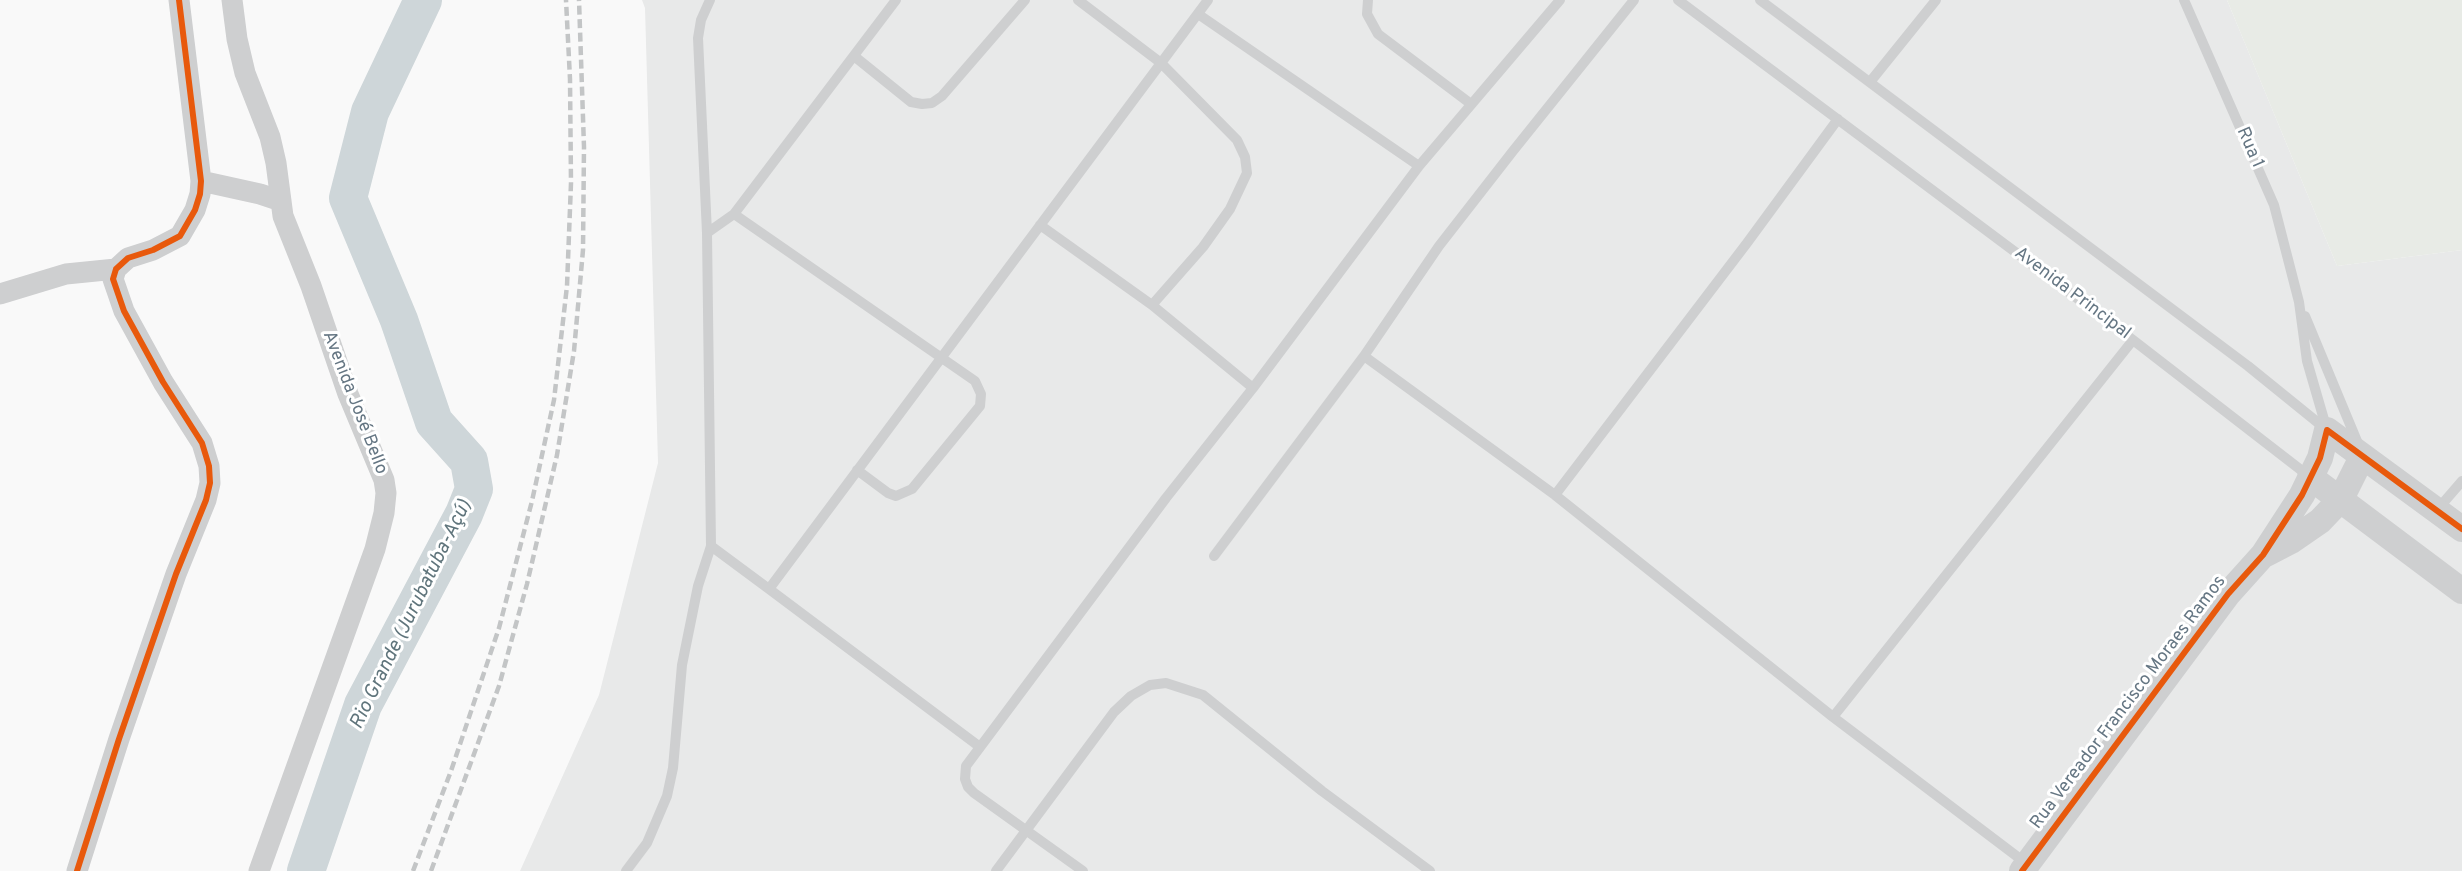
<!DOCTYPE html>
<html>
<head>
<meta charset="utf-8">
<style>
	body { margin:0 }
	canvas { display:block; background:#f9f9f9 }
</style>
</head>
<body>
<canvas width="2462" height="871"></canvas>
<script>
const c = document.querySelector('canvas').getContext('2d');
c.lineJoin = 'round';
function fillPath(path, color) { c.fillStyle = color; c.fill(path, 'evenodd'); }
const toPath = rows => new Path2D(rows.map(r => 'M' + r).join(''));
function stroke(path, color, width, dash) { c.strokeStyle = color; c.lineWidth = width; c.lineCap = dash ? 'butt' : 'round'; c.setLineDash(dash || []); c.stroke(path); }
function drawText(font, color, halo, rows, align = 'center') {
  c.font = font + ' Overpass,sans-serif'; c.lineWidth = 6; c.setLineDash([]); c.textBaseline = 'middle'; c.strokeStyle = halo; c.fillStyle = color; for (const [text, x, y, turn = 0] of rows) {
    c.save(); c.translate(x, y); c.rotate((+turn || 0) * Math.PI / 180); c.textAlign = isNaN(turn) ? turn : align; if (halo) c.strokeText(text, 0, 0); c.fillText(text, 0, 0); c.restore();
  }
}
fillPath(toPath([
	[642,0,2227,0,2337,266,2462,250,2462,871,520,871,599,695,658,463,645,8]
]), '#e8e9e9');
fillPath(toPath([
	[2227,0,2462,0,2462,250,2337,266]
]), '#e8ebe6');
stroke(toPath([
	[306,871,363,705,464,514,474,489,469,461,434,422,399,320,348,198,370,112,423,0]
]), '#ced6d9', 38);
stroke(toPath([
	[1078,0,1161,63,1237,140,1245,157,1247,173,1230,209,1203,247,1152,305],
	[1368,0,1367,14,1378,34,1471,104],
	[1678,0,2133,340,2310,477],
	[1760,0,2248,366,2327,430],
	[2184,0,2274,205,2299,302,2307,361,2327,430],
	[1198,14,1419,166],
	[854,56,911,102,922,104,932,103,942,96,1025,0],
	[1870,82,1936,0],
	[734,214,975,381,981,394,980,406,912,489,896,496,888,493,857,470],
	[1040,225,1152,305,1253,388],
	[707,233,698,38,701,20,710,0],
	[2305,316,2359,446],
	[1364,356,1555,495,1833,717,2027,864],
	[1555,495,1747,243,1838,119],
	[2437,510,2462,481],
	[1214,556,1364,356,1439,246,1513,151,1634,0],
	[769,589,711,546,707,233,734,214,896,0],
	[1833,717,2133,340],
	[980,747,769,589,1208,0],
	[626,871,647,843,667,796,673,768,682,665,698,586,711,546],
	[996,871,1114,712,1131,696,1150,685,1166,683,1203,695,1322,791,1430,871],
	[1083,871,974,793,968,787,965,779,966,766,1166,498,1253,388,1419,166,1560,0]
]), '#cecfd0', 10);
stroke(toPath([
	[232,0,237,39,245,73,270,137,276,163,283,216,311,286,348,394,384,480,386,493,384,513,375,549,259,871],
	[201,181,260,194,281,201],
	[0,294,66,274,116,269],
	[77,871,119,739,176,574,206,500,210,483,209,466,202,443,163,382,124,311,113,279,116,269,128,258,153,250,180,236,195,210,200,194,201,181,179,0]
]), '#cecfd0', 21);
stroke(toPath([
	[2310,477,2462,591],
	[2266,554,2291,541,2320,521,2341,499,2362,457],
	[2022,871,2228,594,2263,555,2302,495,2320,458,2327,430,2462,529]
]), '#cecfd0', 26);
stroke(toPath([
	[413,871,451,771,499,628,532,501,554,400,567,286,571,183,570,79,566,0],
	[431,871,499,686,527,584,557,455,574,351,583,250,584,147,579,0]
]), '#c3c5c6', 4.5, [9, 4.5]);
stroke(toPath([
	[77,871,119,739,176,574,206,500,210,483,209,466,202,443,163,382,124,311,113,279,116,269,128,258,153,250,180,236,195,210,200,194,201,181,179,0],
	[2022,871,2228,594,2263,555,2302,495,2320,458,2327,430,2462,529]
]), '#e8590c', 6);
drawText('18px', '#657683', '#fff', [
	["Rua 1",2249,148,66],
	["Avenida Principal",2072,294,37],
	["Avenida José Bello",354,403,69],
	["Rua Vereador Francisco Moraes Ramos",2129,703,-53]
]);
drawText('italic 20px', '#60757c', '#fff', [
	["Rio Grande (Jurubatuba-Açú)",412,615,-64]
]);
</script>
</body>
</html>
